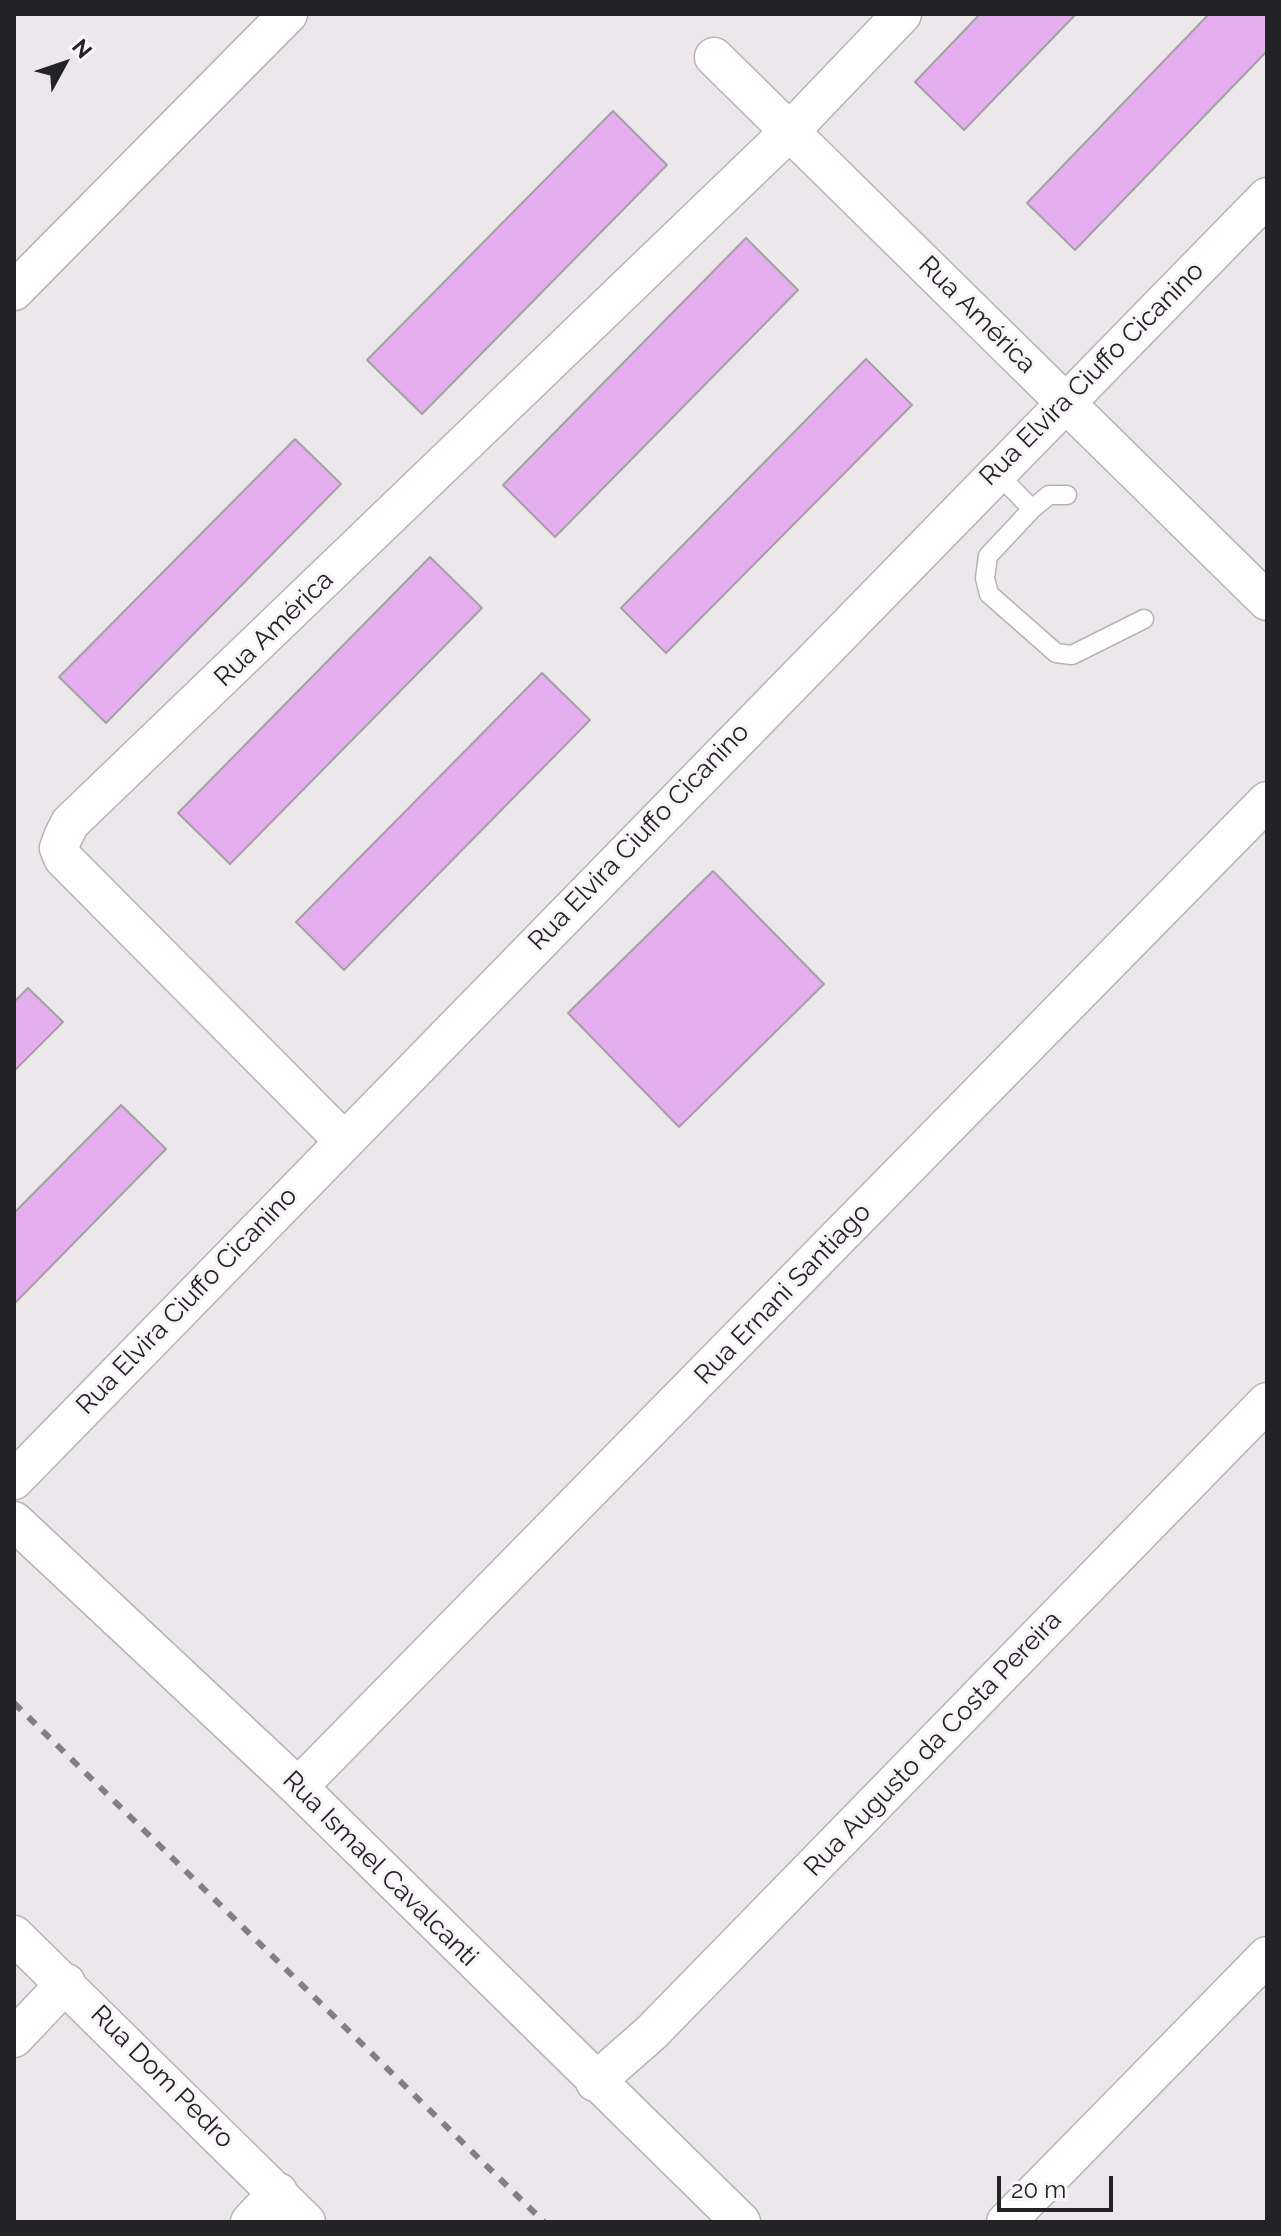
<!DOCTYPE html>
<html>
<head>
<meta charset="utf-8">
<style>
	body { margin:0 }
	#map { position:relative; width:1281px; height:2236px; overflow:hidden; background:#ebe7eb; font-family:Raleway,sans-serif }
	canvas { display:block }
	.frame { position:absolute; inset:0; border:16px solid #232224; pointer-events:none }
	.north { position:absolute; left:24px; top:24px; width:80px; height:80px; -webkit-text-stroke:6px #f8f5f9; paint-order:stroke; rotate:50deg; font-size:22px; font-weight:700; line-height:32px; text-align:center; color:#232224 }
	.north::after { content:''; display:block; margin:auto; width:28px; height:36px; background:#232224; clip-path:polygon(50% 0,100% 100%,50% 72%,0 100%) }
	.scale { position:absolute; left:997px; top:2176px; width:116px; height:36px; box-sizing:border-box; border:4px solid #232224; border-top:0; padding-left:10px; font-size:24px; line-height:28px; white-space:nowrap; color:#232224; -webkit-text-stroke:6px #f8f5f9; paint-order:stroke }
</style>
</head>
<body>
<div id="map">
<canvas width="1281" height="2236"></canvas>
<div class="frame"></div>
<div class="north">N</div>
<div class="scale">20 m</div>
</div>
<script>
const c = document.querySelector('canvas').getContext('2d');
c.lineJoin = 'round';
function fillPath(path, color) { c.fillStyle = color; c.fill(path, 'evenodd'); }
const toPath = rows => new Path2D(rows.map(r => 'M' + r).join(''));
function stroke(path, color, width, dash) { c.strokeStyle = color; c.lineWidth = width; c.lineCap = dash ? 'butt' : 'round'; c.setLineDash(dash || []); c.stroke(path); }
function drawText(font, color, halo, rows, align = 'center') {
  c.font = font + ' Raleway,sans-serif'; c.lineWidth = 6; c.setLineDash([]); c.textBaseline = 'middle'; c.strokeStyle = halo; c.fillStyle = color; for (const [text, x, y, turn = 0] of rows) {
    c.save(); c.translate(x, y); c.rotate((+turn || 0) * Math.PI / 180); c.textAlign = isNaN(turn) ? turn : align; if (halo) c.strokeText(text, 0, 0); c.fillText(text, 0, 0); c.restore();
  }
}
const building = toPath([
	[980,14,1076,14,964,130,915,82,980,14],
	[1209,14,1267,14,1267,51,1075,250,1027,203,1209,14],
	[613,111,667,165,422,414,367,360,613,111],
	[746,238,798,290,555,537,503,485,746,238],
	[866,359,912,405,666,653,621,608,866,359],
	[295,439,341,484,106,723,59,677,295,439],
	[430,557,482,608,230,864,178,813,430,557],
	[542,673,590,720,344,970,296,922,542,673],
	[713,871,824,984,679,1127,568,1013,713,871],
	[28,988,63,1022,14,1071,14,1002,28,988],
	[121,1105,166,1149,14,1304,14,1213,121,1105]
]);
fillPath(building, '#e5aeee');
stroke(building, '#a4a1a4', 2);
const lane = toPath([
	[995,471,1032,509,988,556,985,578,989,594,1056,653,1072,655,1144,619],
	[1032,509,1049,495,1067,495]
]);
const street = toPath([
	[714,57,1267,601],
	[14,291,288,14],
	[344,1141,63,858,59,848,63,837,70,823,791,130,902,14],
	[14,1480,1267,197],
	[14,1521,298,1787,741,2222],
	[298,1787,1267,801],
	[14,1935,306,2222],
	[14,2038,66,1983],
	[595,2082,651,2033,1267,1402],
	[250,2222,278,2192],
	[1006,2222,1267,1956]
]);
stroke(lane, '#b6b3b6', 21);
stroke(street, '#b6b3b6', 41);
stroke(lane, '#fff', 18);
stroke(street, '#fff', 38);
stroke(toPath([
	[14,1703,544,2222]
]), '#817f82', 6, [10, 10]);
drawText('26px', '#232224', '#f8f5f9', [
	["Rua América",977,315,45],
	["Rua Elvira Ciuffo Cicanino",1092,374,-45],
	["Rua América",274,629,-44],
	["Rua Elvira Ciuffo Cicanino",639,837,-46],
	["Rua Ernani Santiago",783,1294,-46],
	["Rua Elvira Ciuffo Cicanino",187,1301,-46],
	["Rua Augusto da Costa Pereira",933,1744,-46],
	["Rua Ismael Cavalcanti",380,1869,45],
	["Rua Dom Pedro",162,2077,45]
]);
</script>
</body>
</html>
